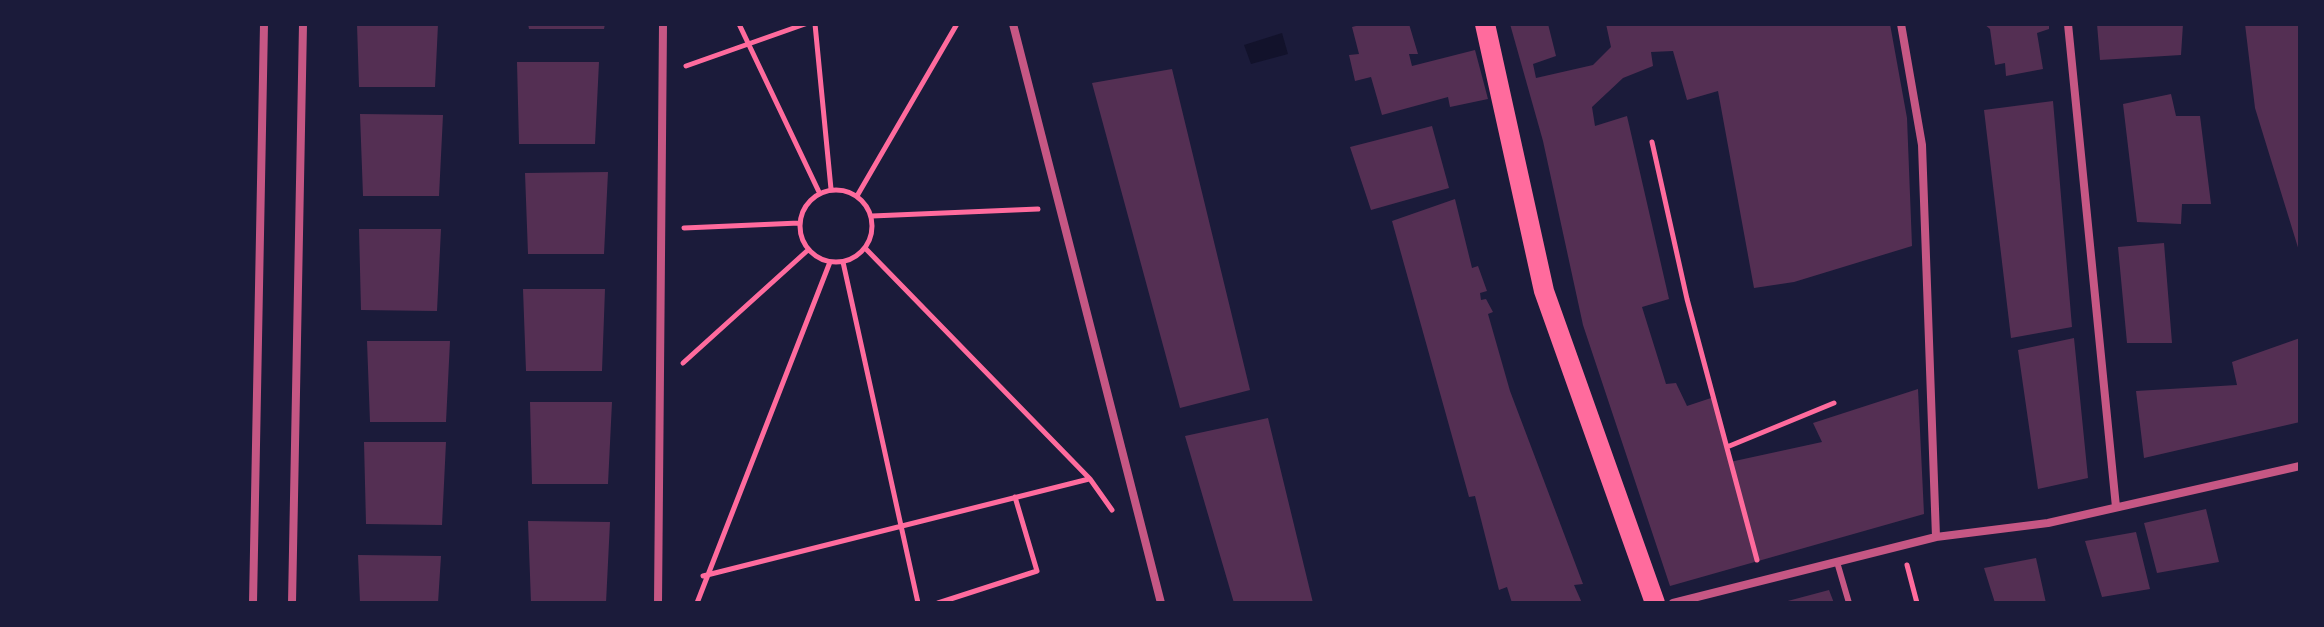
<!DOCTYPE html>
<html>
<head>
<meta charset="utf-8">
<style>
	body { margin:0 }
	#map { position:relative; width:2324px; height:627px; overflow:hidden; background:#1b1b3a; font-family:"Archivo Narrow",sans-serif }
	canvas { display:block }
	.frame { position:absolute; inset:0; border:26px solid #1b1b3a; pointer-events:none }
</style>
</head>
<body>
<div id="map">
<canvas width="2324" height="627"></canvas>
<div class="frame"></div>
</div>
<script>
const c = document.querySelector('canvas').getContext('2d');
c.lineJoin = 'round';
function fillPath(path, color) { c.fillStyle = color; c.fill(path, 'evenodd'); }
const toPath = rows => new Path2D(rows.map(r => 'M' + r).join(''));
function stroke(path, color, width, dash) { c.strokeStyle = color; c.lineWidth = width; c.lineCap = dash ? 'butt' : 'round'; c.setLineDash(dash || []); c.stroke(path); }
fillPath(toPath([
	[1282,33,1288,54,1251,64,1244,45]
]), '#12122b');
fillPath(toPath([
	[357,24,438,24,435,87,359,87],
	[528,24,605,24,604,29,529,29],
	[1364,24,1409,24,1418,54,1409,54,1412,66,1475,50,1488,99,1450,107,1448,97,1382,115,1371,77,1355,81,1349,55,1359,54,1352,27],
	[1510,24,1548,24,1556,56,1533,64,1536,78,1593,65,1611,47,1606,24,1890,24,1907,118,1912,246,1794,282,1754,288,1718,91,1687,100,1673,51,1651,52,1653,66,1623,78,1592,107,1595,126,1627,116,1669,299,1642,307,1666,384,1676,383,1687,406,1714,397,1730,462,1822,442,1813,423,1918,389,1924,514,1670,586,1583,325,1543,141],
	[1984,24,2049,24,2049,29,2037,33,2043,69,2006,76,2005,63,1995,65,1990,29],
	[2097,24,2183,24,2181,55,2100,60],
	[2245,24,2300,24,2300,254,2255,108],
	[517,62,599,62,595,144,519,144],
	[1172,69,1250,390,1180,408,1092,83],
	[2171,94,2176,116,2200,116,2211,204,2182,204,2181,224,2137,222,2123,104],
	[2053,101,2072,327,2011,338,1984,110],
	[360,114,443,115,439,196,363,196],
	[1432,126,1449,188,1371,210,1350,147],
	[608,172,604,254,528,254,525,173],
	[1455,199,1472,268,1478,266,1487,291,1480,293,1481,300,1486,299,1493,312,1488,314,1510,391,1583,584,1574,585,1582,603,1512,603,1507,587,1499,590,1475,496,1469,497,1392,221],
	[359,229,441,229,437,311,361,310],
	[2164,243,2172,343,2127,343,2118,247],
	[523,289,605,289,602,371,526,371],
	[2074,338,2088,478,2038,489,2018,350],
	[2300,338,2300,422,2144,458,2136,391,2237,385,2232,362],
	[367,341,450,341,446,422,370,422],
	[530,402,612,402,608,484,532,484],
	[1268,418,1313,603,1234,603,1185,436],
	[364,442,446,442,442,525,366,524],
	[2206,509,2219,562,2157,573,2144,523],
	[528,521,610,522,606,603,531,603],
	[2136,532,2150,589,2102,597,2085,541],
	[358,555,441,556,438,603,360,603],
	[2036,558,2046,603,1995,603,1984,568],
	[1829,590,1834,603,1784,603,1784,602]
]), '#542f53');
stroke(toPath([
	[739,24,819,192],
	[815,24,831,189],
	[686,66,805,24],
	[1652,142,1687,299,1757,560],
	'800 226a36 36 0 1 1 72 0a36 36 0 1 1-72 0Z',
	[857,196,957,24],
	[872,216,1038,209],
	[684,228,799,223],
	[865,248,1090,479,1112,510],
	[843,262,918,603],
	[683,363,808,250],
	[1727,447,1834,403],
	[1907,565,1917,603],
	[703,576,1089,479],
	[697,603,830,262],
	[938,603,1037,571,1015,497]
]), '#ff6b9d', 5);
stroke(toPath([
	[1837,562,1849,603]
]), '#c65784', 6);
stroke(toPath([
	[1013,24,1161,603],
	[1901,24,1922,145,1936,537],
	[2068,24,2116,507],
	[253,603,264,24],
	[292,603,303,24],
	[658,603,663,24],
	[1673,603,1936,537,2048,523,2300,466]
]), '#c65784', 8);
stroke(toPath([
	[1485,24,1544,291,1655,603]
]), '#ff6b9d', 20);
</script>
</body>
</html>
